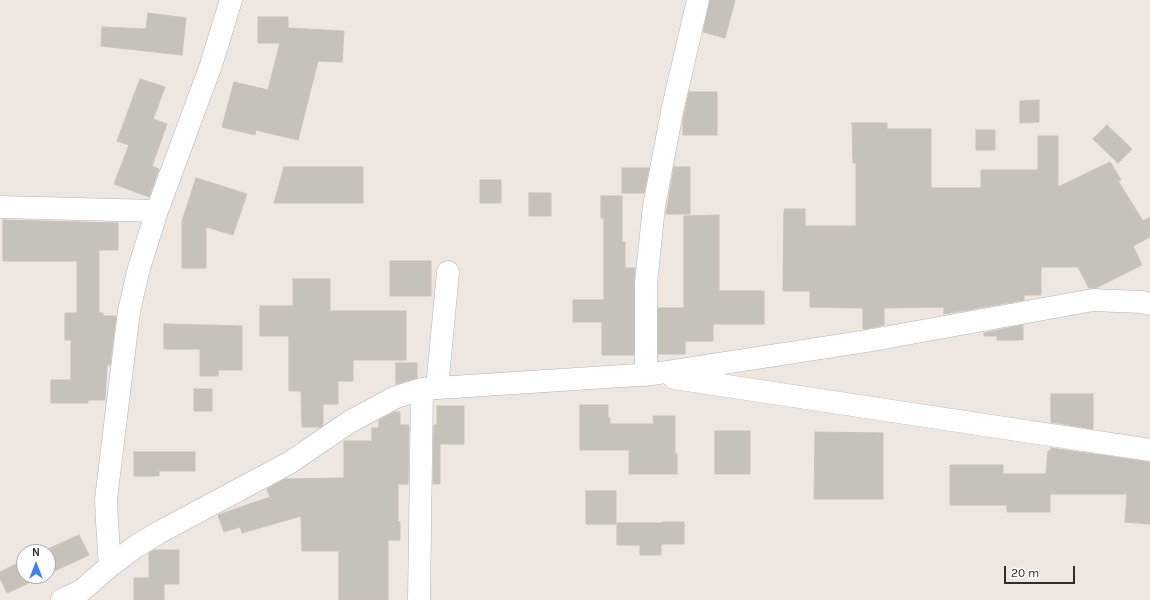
<!DOCTYPE html>
<html>
<head>
<meta charset="utf-8">
<style>
	body { margin:0 }
	#map { position:relative; width:1150px; height:600px; overflow:hidden; background:#eee6e0; font-family:Karla,sans-serif }
	canvas { display:block }
	.north { position:absolute; left:16px; top:544px; width:40px; height:40px; box-sizing:border-box; background:#fff; border:1px solid #ababab; border-radius:50%; rotate:0deg; font-size:11px; font-weight:700; line-height:16px; text-align:center; color:#2d2d2d }
	.north::after { content:''; display:block; margin:auto; width:14px; height:18px; background:#407dfb; clip-path:polygon(50% 0,100% 100%,50% 72%,0 100%) }
	.scale { position:absolute; left:1004px; top:566px; width:71px; height:18px; box-sizing:border-box; border:2px solid #2d2d2d; border-top:0; padding-left:5px; font-size:12px; line-height:14px; white-space:nowrap; color:#2d2d2d; -webkit-text-stroke:3px #fff; paint-order:stroke }
</style>
</head>
<body>
<div id="map">
<canvas width="1150" height="600"></canvas>
<div class="north">N</div>
<div class="scale">20 m</div>
</div>
<script>
const c = document.querySelector('canvas').getContext('2d');
c.lineJoin = 'round';
function fillPath(path, color) { c.fillStyle = color; c.fill(path, 'evenodd'); }
const toPath = rows => new Path2D(rows.map(r => 'M' + r).join(''));
function stroke(path, color, width, dash) { c.strokeStyle = color; c.lineWidth = width; c.lineCap = dash ? 'butt' : 'round'; c.setLineDash(dash || []); c.stroke(path); }
const building = toPath([
	[710,0,735,0,725,38,703,32,710,0],
	[148,13,186,18,182,55,101,46,102,27,146,29,148,13],
	[258,17,288,17,288,28,344,31,342,62,318,61,298,140,256,130,255,135,222,127,234,82,268,90,280,43,258,43,258,17],
	[140,79,165,87,153,119,167,124,152,166,159,169,149,197,114,184,129,145,117,141,140,79],
	[689,92,717,92,717,135,683,135,683,121,689,92],
	[1039,100,1039,122,1020,123,1020,101,1039,100],
	[852,123,887,123,887,129,931,129,931,188,981,188,981,170,1038,170,1038,136,1058,136,1058,187,1110,162,1121,180,1118,181,1143,221,1150,217,1150,237,1133,246,1142,265,1096,288,1089,288,1078,267,1041,267,1041,295,1024,295,1024,300,944,314,944,307,884,308,884,325,865,329,863,329,863,308,810,307,810,291,783,291,784,209,805,209,805,226,856,226,856,163,853,163,852,123],
	[1107,125,1132,149,1118,163,1093,139,1107,125],
	[976,130,995,130,995,150,976,150,976,130],
	[284,167,363,167,363,203,274,203,284,167],
	[674,167,690,167,690,214,666,214,674,167],
	[622,168,649,168,644,193,622,193,622,168],
	[196,178,247,194,233,235,206,227,206,268,182,268,182,221,196,178],
	[480,180,501,180,501,203,480,203,480,180],
	[529,193,551,193,551,216,529,216,529,193],
	[601,196,622,196,622,242,625,242,625,268,635,268,634,283,634,355,602,355,602,322,573,322,573,300,604,300,604,218,601,218,601,196],
	[719,215,719,291,764,291,764,324,713,324,713,341,685,341,685,354,658,354,658,308,684,308,684,216,719,215],
	[3,220,118,223,118,250,99,250,99,313,103,313,103,316,116,316,110,365,107,365,105,400,88,400,88,403,51,403,51,380,71,380,71,340,65,340,65,313,77,313,77,261,3,261,3,220],
	[390,261,431,261,431,296,390,296,390,261],
	[293,279,330,279,330,311,406,311,406,360,353,360,353,381,338,381,338,404,323,404,323,425,321,427,302,427,301,391,289,391,289,336,260,336,260,306,293,306,293,279],
	[164,324,242,326,242,370,218,370,218,376,200,376,200,349,164,349,164,324],
	[1023,325,1023,340,997,340,997,336,984,336,984,333,1023,325],
	[396,363,417,363,417,378,396,384,396,363],
	[194,389,212,389,212,411,194,411,194,389],
	[1051,394,1093,394,1093,429,1051,422,1051,394],
	[580,405,608,405,608,418,610,418,610,424,654,424,653,416,675,416,675,454,677,454,677,474,629,474,629,450,580,450,580,405],
	[437,406,464,406,464,444,440,444,440,484,433,484,434,425,437,425,437,406],
	[394,412,400,412,400,425,409,425,408,484,398,484,398,522,400,522,400,540,388,540,388,600,339,600,339,551,302,551,301,516,242,533,240,527,224,532,218,515,270,497,267,489,285,479,344,478,344,441,372,441,372,428,379,428,379,420,394,412],
	[715,431,750,431,750,474,715,474,715,431],
	[815,432,883,433,883,499,814,499,815,432],
	[1051,448,1150,462,1150,524,1125,522,1127,494,1050,494,1050,512,1007,512,1007,505,950,505,950,465,1003,465,1003,474,1046,474,1048,451,1051,451,1051,448],
	[134,452,195,452,195,471,159,471,159,476,134,476,134,452],
	[586,491,616,491,616,524,586,524,586,491],
	[663,522,684,522,684,544,661,544,661,555,640,555,640,545,617,545,617,523,663,523,663,522],
	[79,535,89,555,48,574,48,552,41,552,79,535],
	[154,550,179,550,179,584,164,584,164,600,134,600,134,578,149,578,149,553,154,550],
	[24,560,24,576,44,576,7,593,0,578,0,572,24,560]
]);
fillPath(building, '#c7c1bb');
stroke(building, '#cac1b9', 1);
const minor = toPath([
	[0,207,157,211],
	[646,375,646,283,654,206,673,107,698,0],
	[674,378,1150,450],
	[437,388,448,272],
	[110,566,107,522,106,499,129,311,139,268,157,211,211,65,231,0],
	[62,600,81,591,110,566,135,547,158,533,289,463,351,421,396,397,422,389,653,374,867,341,1093,300,1142,302,1150,304],
	[419,600,422,389]
]);
stroke(minor, '#b0b4bd', 23);
stroke(minor, '#fff', 22);
</script>
</body>
</html>
